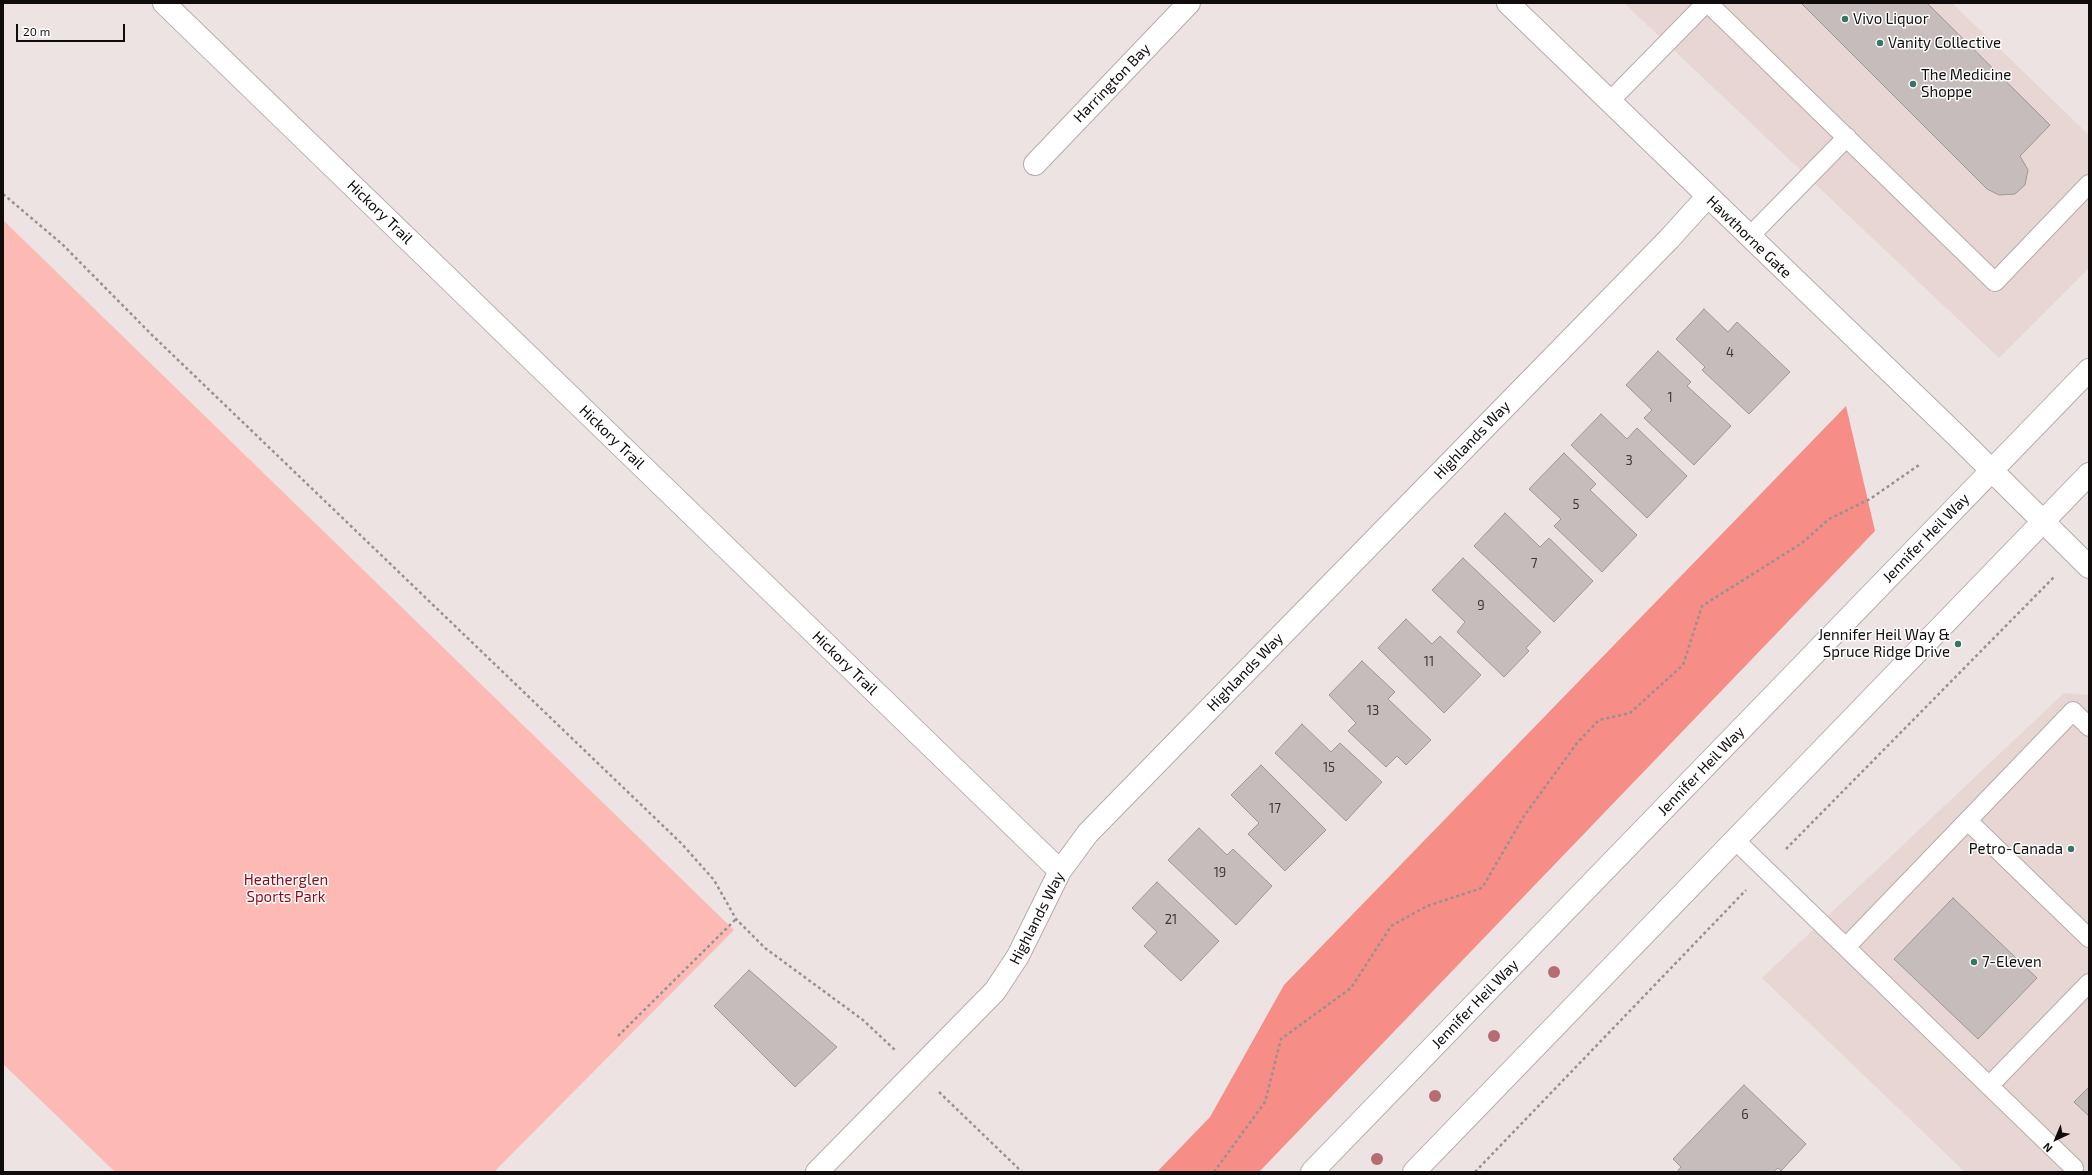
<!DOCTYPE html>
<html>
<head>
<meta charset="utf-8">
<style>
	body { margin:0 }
	#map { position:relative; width:2092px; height:1175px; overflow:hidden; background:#ece3e2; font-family:"Exo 2",sans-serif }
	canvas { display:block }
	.frame { position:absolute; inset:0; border:4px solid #0f0c0b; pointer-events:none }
	.north { position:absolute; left:2036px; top:1119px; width:40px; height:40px; -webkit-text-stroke:3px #fff; paint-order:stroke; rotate:224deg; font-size:11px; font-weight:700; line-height:16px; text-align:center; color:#0f0c0b }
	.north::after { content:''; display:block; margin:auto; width:14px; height:18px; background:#0f0c0b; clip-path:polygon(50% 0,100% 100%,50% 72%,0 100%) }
	.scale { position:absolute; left:16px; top:24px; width:109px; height:18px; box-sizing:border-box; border:2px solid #0f0c0b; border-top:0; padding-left:5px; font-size:12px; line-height:14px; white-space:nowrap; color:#0f0c0b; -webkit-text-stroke:3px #fff; paint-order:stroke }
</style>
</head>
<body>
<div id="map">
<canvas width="2092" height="1175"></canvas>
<div class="frame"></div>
<div class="north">N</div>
<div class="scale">20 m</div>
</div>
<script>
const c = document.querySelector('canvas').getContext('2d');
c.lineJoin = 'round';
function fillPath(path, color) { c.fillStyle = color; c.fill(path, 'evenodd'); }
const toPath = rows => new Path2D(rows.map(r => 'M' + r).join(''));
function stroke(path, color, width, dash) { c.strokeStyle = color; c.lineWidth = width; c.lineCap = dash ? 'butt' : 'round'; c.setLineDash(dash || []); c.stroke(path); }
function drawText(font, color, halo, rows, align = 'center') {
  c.font = font + ' "Exo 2",sans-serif'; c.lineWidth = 3; c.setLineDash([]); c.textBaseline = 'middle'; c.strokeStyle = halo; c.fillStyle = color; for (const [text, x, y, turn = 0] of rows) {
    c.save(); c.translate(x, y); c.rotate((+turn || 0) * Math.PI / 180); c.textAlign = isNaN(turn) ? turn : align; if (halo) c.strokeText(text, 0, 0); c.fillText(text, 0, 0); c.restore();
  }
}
fillPath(toPath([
	[1624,3,1952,3,2089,135,2089,268,1999,358],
	[2064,693,2089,695,2089,1172,1965,1172,1762,978]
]), '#e8d6d4');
fillPath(toPath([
	[3,220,734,930,494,1172,115,1172,3,1064]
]), '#fdbab4');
fillPath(toPath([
	[1846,406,1875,531,1259,1172,1157,1172,1210,1117,1284,985]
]), '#f68d86');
const building = toPath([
	[1801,3,1927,3,2050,125,2020,156,2028,170,2025,185,2015,194,1999,195,1987,189,1801,3],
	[1704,309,1728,332,1737,322,1790,372,1749,414,1702,370,1705,367,1676,339,1704,309],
	[1658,351,1691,382,1687,386,1731,426,1694,465,1644,418,1652,410,1626,385,1658,351],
	[1601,414,1627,439,1637,428,1687,476,1647,518,1571,445,1601,414],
	[1564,453,1596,484,1590,490,1637,535,1602,572,1554,526,1561,519,1529,489,1564,453],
	[1505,513,1540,547,1549,538,1593,581,1554,622,1474,546,1505,513],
	[1463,558,1541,632,1526,648,1529,651,1504,677,1457,632,1465,622,1432,590,1463,558],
	[1406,619,1432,644,1440,636,1481,675,1444,713,1378,648,1406,619],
	[1362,661,1395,692,1388,699,1431,740,1406,765,1397,756,1386,767,1348,731,1356,723,1329,695,1362,661],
	[1302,724,1331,752,1340,743,1382,782,1346,821,1275,753,1302,724],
	[1261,765,1326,830,1285,871,1248,834,1259,823,1231,795,1261,765],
	[1199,828,1227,855,1233,849,1272,886,1236,925,1168,860,1199,828],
	[1157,882,1219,941,1181,981,1144,946,1157,932,1132,908,1157,882],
	[1953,898,2037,978,1978,1039,1894,959,1953,898],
	[749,970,837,1047,795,1087,714,1006,749,970],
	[1744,1085,1806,1144,1781,1171,1778,1168,1773,1172,1677,1172,1681,1167,1673,1159,1744,1085],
	[2089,1087,2089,1116,2074,1102,2089,1087]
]);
fillPath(building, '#c5bcbb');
stroke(building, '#9f9695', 1);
const service = toPath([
	[1708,3,1995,282,2089,184],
	[1609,102,1706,3],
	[1749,237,1847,137],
	[1968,821,2089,938],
	[1735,840,2074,1168],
	[1846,947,2073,711,2089,727],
	[1989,1086,2089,983]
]);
const minor = toPath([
	[164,3,1060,871],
	[1035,164,1189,3],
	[817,1172,995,991,1018,956,1060,871,1088,833,1669,239,1707,197]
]);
const tertiary = toPath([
	[1508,3,1958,437,2089,567]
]);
const secondary = toPath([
	[1312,1172,2089,370],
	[1414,1172,2089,474]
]);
stroke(service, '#b5acab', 20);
stroke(minor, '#b5acab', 24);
stroke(tertiary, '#b5acab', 24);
stroke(secondary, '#b5acab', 24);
stroke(toPath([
	[3,194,62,244,152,335,682,844,714,880,736,919,765,948,863,1020,895,1050],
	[1786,849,2055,576],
	[618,1036,736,919],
	[939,1092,1022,1172],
	[1214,1172,1265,1102,1281,1039,1351,988,1391,926,1427,906,1482,888,1524,816,1577,743,1599,720,1630,713,1683,665,1702,606,1802,543,1829,519,1870,499,1919,465],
	[1475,1172,1746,890]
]), '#989190', 2.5, [3, 3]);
stroke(service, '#fff', 18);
stroke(minor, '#fff', 22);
stroke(tertiary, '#fff', 22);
stroke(secondary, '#fff', 22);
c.fillStyle = '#b76b72';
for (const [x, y] of [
	[1554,972],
	[1494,1036],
	[1435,1096],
	[1377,1159]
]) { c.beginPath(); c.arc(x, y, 6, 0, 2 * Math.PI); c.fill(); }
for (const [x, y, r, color] of [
	[1845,19,4,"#357666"],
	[1880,43,4,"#357666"],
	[1913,84,4,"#357666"],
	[1958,644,4,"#357666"],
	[2071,849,4,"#357666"],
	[1974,962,4,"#357666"]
]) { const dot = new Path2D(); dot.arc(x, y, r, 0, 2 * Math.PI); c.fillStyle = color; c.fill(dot); stroke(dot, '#fff', 1.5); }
drawText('13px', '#3c3837', null, [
	["4",1730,353],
	["1",1670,398],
	["3",1629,461],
	["5",1576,505],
	["7",1534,564],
	["9",1481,606],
	["11",1429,662],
	["13",1373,711],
	["15",1329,768],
	["17",1275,809],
	["19",1220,873],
	["21",1171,920],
	["6",1745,1115]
]);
drawText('15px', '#0f0c0b', '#fff', [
	["Vivo Liquor",1853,19],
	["Vanity Collective",1888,43],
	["The Medicine",1921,75],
	["Shoppe",1921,92],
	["Jennifer Heil Way &",1950,635,"right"],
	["Spruce Ridge Drive",1950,652,"right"],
	["Petro-Canada",2063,849,"right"],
	["7-Eleven",1982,962]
], 'left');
drawText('15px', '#0f0c0b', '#fff', [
	["Harrington Bay",1112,83,-46],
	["Hickory Trail",380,212,44],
	["Hawthorne Gate",1749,237,44],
	["Hickory Trail",612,437,44],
	["Highlands Way",1472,440,-46],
	["Jennifer Heil Way",1926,538,-46],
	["Hickory Trail",845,663,44],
	["Highlands Way",1245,672,-46],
	["Jennifer Heil Way",1701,771,-46],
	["Highlands Way",1037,918,-63],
	["Jennifer Heil Way",1475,1004,-46]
]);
drawText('15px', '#8b0917', '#fff', [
	["Heatherglen",286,880],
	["Sports Park",286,897]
]);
</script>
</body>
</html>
